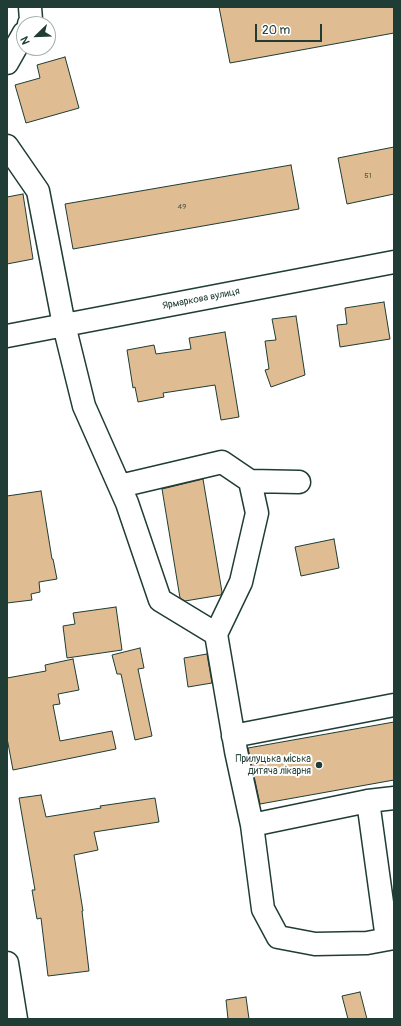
<!DOCTYPE html>
<html>
<head>
<meta charset="utf-8">
<style>
	body { margin:0 }
	#map { position:relative; width:401px; height:1026px; overflow:hidden; background:#fff; font-family:Pangolin,sans-serif }
	canvas { display:block }
	.frame { position:absolute; inset:0; border:8px solid #1f3d34; pointer-events:none }
	.north { position:absolute; left:16px; top:16px; width:40px; height:40px; box-sizing:border-box; background:#fff; border:1px solid #a5b1ae; border-radius:50%; rotate:247deg; font-size:11px; font-weight:700; line-height:16px; text-align:center; color:#1f3d34 }
	.north::after { content:''; display:block; margin:auto; width:14px; height:18px; background:#1f3d34; clip-path:polygon(50% 0,100% 100%,50% 72%,0 100%) }
	.scale { position:absolute; left:255px; top:24px; width:67px; height:18px; box-sizing:border-box; border:2px solid #1f3d34; border-top:0; padding-left:5px; font-size:12px; line-height:14px; white-space:nowrap; color:#1f3d34; -webkit-text-stroke:3px #fff; paint-order:stroke }
</style>
</head>
<body>
<div id="map">
<canvas width="401" height="1026"></canvas>
<div class="frame"></div>
<div class="north">N</div>
<div class="scale">20 m</div>
</div>
<script>
const c = document.querySelector('canvas').getContext('2d');
c.lineJoin = 'round';
function fillPath(path, color) { c.fillStyle = color; c.fill(path, 'evenodd'); }
const toPath = rows => new Path2D(rows.map(r => 'M' + r).join(''));
function stroke(path, color, width, dash) { c.strokeStyle = color; c.lineWidth = width; c.lineCap = dash ? 'butt' : 'round'; c.setLineDash(dash || []); c.stroke(path); }
function drawText(font, color, halo, rows, align = 'center') {
  c.font = font + ' Pangolin,sans-serif'; c.lineWidth = 4; c.setLineDash([]); c.textBaseline = 'middle'; c.strokeStyle = halo; c.fillStyle = color; for (const [text, x, y, turn = 0] of rows) {
    c.save(); c.translate(x, y); c.rotate((+turn || 0) * Math.PI / 180); c.textAlign = isNaN(turn) ? turn : align; if (halo) c.strokeText(text, 0, 0); c.fillText(text, 0, 0); c.restore();
  }
}
const building = toPath([
	[219,7,394,7,394,33,230,63,219,7],
	[65,57,79,108,26,123,15,85,40,78,37,65,65,57],
	[394,147,394,194,347,204,338,158,394,147],
	[291,165,299,209,73,249,65,204,291,165],
	[23,194,33,259,7,264,7,197,23,194],
	[384,302,390,339,340,347,337,325,347,324,345,308,384,302],
	[296,316,305,375,271,387,265,370,269,369,265,341,276,340,272,319,296,316],
	[225,332,239,417,221,420,215,385,163,393,164,397,138,402,135,387,133,388,127,350,154,345,156,354,191,349,189,338,225,332],
	[203,479,222,592,221,595,185,601,180,598,162,489,203,479],
	[41,491,52,559,53,559,57,579,39,582,40,592,31,594,32,600,7,603,7,496,41,491],
	[334,539,339,568,301,576,295,547,334,539],
	[116,607,122,650,67,658,63,626,75,624,73,613,116,607],
	[140,648,144,668,138,669,152,736,135,740,121,674,117,674,112,655,140,648],
	[207,654,212,683,188,687,184,658,207,654],
	[73,659,79,690,58,694,60,704,53,705,60,741,112,731,116,749,13,770,7,738,7,678,46,671,45,665,73,659],
	[394,722,394,780,260,804,248,748,394,722],
	[41,795,46,817,101,808,100,806,155,798,159,822,94,832,98,850,74,855,83,911,82,911,89,971,48,976,41,918,37,919,32,890,35,890,19,798,41,795],
	[360,992,367,1019,348,1019,342,996,360,992],
	[246,997,249,1019,228,1019,226,1000,246,997]
]);
fillPath(building, '#dfbc91');
stroke(building, '#1f3d34', 1);
const minor = toPath([
	[29,24,31,20,30,7],
	[7,63,24,33],
	[7,146,38,191,64,325,84,406,127,503,160,600,216,634,236,751,252,825,263,909,278,937,315,944,367,943,394,938],
	[7,336,394,262],
	[250,481,299,482],
	[120,486,222,462,250,481,257,513,241,582,216,634],
	[233,736,394,705],
	[368,801,387,939],
	[252,825,368,801,394,798],
	[7,963,16,1019]
]);
stroke(minor, '#1f3d34', 25);
stroke(minor, '#fff', 22);
for (const [x, y, r, color] of [
	[319,765,4,"#1f3d34"]
]) { const dot = new Path2D(); dot.arc(x, y, r, 0, 2 * Math.PI); c.fillStyle = color; c.fill(dot); stroke(dot, '#fff', 1.5); }
drawText('8px', '#4f5d4b', null, [
	["51",368,176],
	["49",182,207]
]);
drawText('10px', '#1f3d34', '#fff', [
	["Ярмаркова вулиця",201,299,-11]
]);
drawText('10px', '#1f3d34', '#fff', [
	["Прилуцька міська",311,759],
	["дитяча лікарня",311,771]
], 'right');
</script>
</body>
</html>
